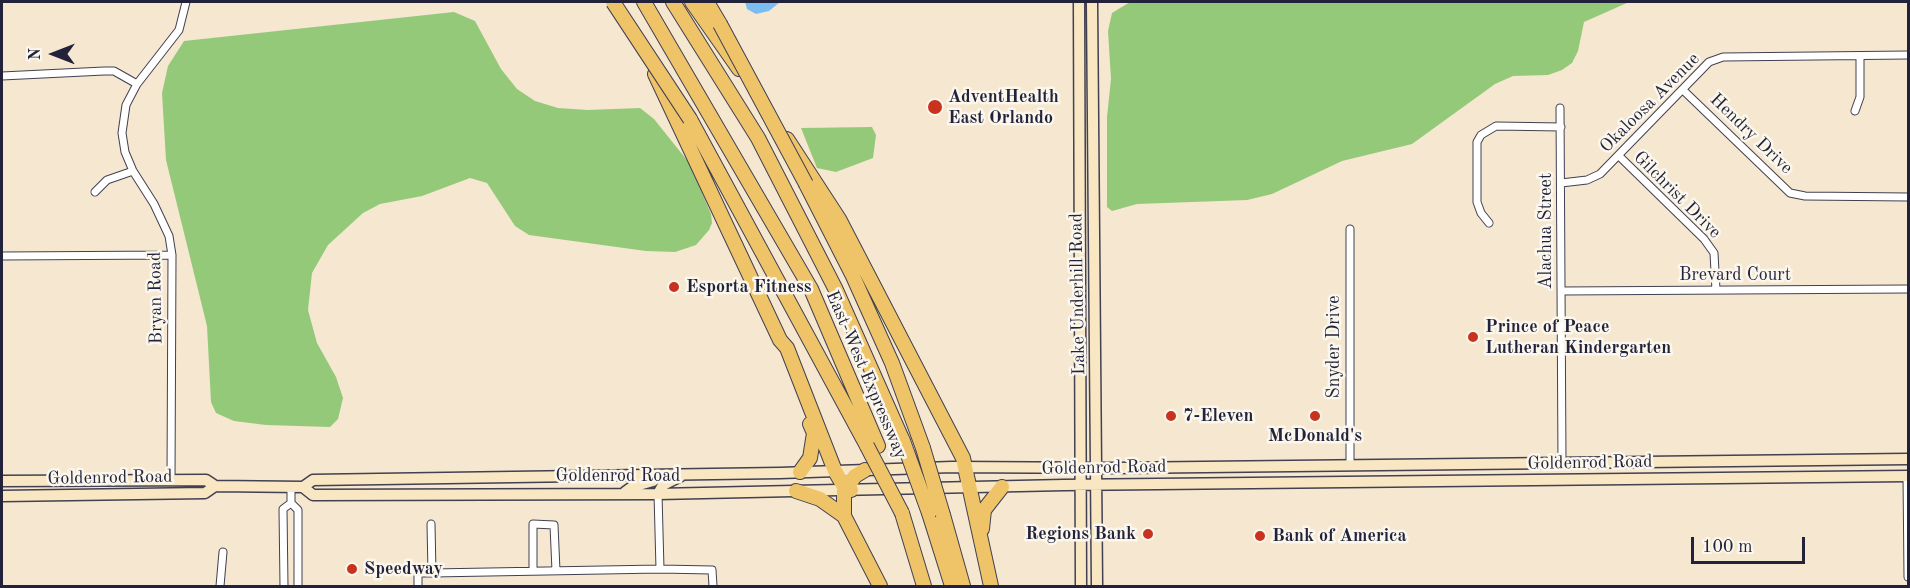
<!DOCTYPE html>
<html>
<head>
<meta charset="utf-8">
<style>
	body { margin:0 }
	#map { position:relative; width:1910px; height:588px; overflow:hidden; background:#f5e7d0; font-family:"Old Standard TT",serif }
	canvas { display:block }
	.frame { position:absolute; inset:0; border:3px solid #22223b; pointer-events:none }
	.north { position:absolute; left:24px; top:24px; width:60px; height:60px; -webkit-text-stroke:4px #fbf7ec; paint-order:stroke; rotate:270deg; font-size:16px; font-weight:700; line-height:24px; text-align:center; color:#22223b }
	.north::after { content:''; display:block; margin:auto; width:21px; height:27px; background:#22223b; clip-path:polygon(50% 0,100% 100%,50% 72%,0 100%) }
	.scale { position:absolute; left:1691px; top:537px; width:114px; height:27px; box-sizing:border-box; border:3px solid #22223b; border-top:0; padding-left:8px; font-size:18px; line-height:21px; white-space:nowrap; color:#22223b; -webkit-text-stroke:4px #fbf7ec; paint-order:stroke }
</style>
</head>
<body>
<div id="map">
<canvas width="1910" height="588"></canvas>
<div class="frame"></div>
<div class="north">N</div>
<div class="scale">100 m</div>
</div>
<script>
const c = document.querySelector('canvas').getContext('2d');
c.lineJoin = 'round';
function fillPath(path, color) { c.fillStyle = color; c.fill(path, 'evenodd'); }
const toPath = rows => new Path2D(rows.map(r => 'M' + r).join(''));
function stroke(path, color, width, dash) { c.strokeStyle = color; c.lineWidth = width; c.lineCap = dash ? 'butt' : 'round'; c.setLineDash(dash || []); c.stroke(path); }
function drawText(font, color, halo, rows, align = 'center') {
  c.font = font + ' "Old Standard TT",serif'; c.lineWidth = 5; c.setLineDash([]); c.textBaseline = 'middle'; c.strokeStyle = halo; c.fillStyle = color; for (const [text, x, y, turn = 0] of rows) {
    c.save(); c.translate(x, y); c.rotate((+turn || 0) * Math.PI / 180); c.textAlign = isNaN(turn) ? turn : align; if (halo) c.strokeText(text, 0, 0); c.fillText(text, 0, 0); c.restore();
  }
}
fillPath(toPath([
	[1130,2,1629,2,1584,22,1578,51,1572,63,1562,70,1548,75,1513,76,1495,84,1412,144,1342,161,1272,194,1247,200,1137,204,1112,211,1107,207,1107,117,1111,79,1108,31,1112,13],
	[454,12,475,21,501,69,517,89,535,101,558,108,588,110,640,108,654,119,690,164,711,214,712,223,709,230,696,245,675,252,646,251,529,235,515,226,487,183,470,178,422,196,380,204,363,213,328,245,312,273,308,310,317,343,336,377,343,398,338,419,330,427,266,425,234,421,216,413,211,402,207,326,166,160,162,93,168,66,184,41],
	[872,127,876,135,873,158,836,172,817,168,801,128]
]), '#94c97a');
fillPath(toPath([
	[745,2,780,2,769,11,756,14,747,9]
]), '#7bbdf0');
const street = toPath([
	[2,76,104,71,114,71,137,84],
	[1683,90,1790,193,1805,196,1908,197],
	[1560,108,1562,463],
	[1855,111,1860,97,1860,56],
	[1619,156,1704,239,1714,253,1716,290],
	[1561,183,1587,180,1600,174,1709,62,1723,57,1908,55],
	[95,192,107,180,133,171],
	[1489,223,1481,213,1477,202,1477,142,1481,135,1496,126,1561,127],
	[1350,229,1350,465],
	[2,256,172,255],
	[1561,291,1908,289],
	[1907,476,1908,577],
	[171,480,172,255,169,236,154,204,133,171,125,152,122,133,126,105,137,84,179,30,186,2],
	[291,486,291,503,298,510,298,586],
	[658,494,660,569,712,570,713,586],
	[533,571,533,524,554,525,556,571],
	[432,573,660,569],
	[220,586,223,552],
	[284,586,283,509,291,503],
	[418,586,418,573,432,573,431,524]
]);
const secondary = toPath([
	[1079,2,1081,586],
	[1092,2,1097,586],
	[2,481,206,480,215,486,303,487,313,480,780,473,952,467,1116,468,1908,459],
	[303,487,313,495,658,494,1064,485,1908,476],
	[625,492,632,487,653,481,658,475],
	[658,494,663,485,681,476],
	[2,496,205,493,215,486]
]);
const highway = toPath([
	[644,2,811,289,878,446],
	[673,2,758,138,836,290,903,441],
	[692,2,739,69],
	[707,2,720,24],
	[655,74,780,340,787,348,835,471,843,485,851,490],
	[690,119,867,446],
	[787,139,839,219,963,458,991,586],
	[806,184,852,274,892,363,923,448],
	[865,470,855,476,844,491,844,516,880,586],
	[800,472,810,458,814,433,810,424],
	[796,491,820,499,844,516],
	[902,513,924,586],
	[929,513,952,586],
	[943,515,963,586],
	[982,529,984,510,1002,487]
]);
stroke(street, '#424051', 9);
stroke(secondary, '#424051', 13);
stroke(highway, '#424051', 16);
stroke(street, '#fff', 7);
stroke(secondary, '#f9e7c3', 10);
stroke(highway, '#efc469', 14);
const highwayBridge = toPath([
	[613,2,690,119],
	[720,24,806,184],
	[903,441,929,513],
	[867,446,902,513],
	[923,448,943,515]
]);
stroke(highwayBridge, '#424051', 16, []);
stroke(highwayBridge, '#efc469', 14);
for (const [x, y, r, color] of [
	[935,107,8,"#c8321e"],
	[674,287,6,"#c8321e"],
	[1473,337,6,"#c8321e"],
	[1171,416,6,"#c8321e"],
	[1315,416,6,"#c8321e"],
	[1148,534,6,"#c8321e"],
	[1260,536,6,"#c8321e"],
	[352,569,6,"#c8321e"]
]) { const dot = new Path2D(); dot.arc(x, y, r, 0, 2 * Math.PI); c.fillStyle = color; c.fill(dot); stroke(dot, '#fbf7ec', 2); }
drawText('bold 18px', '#22223b', '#fbf7ec', [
	["AdventHealth",948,97],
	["East Orlando",948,118],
	["Esporta Fitness",686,287],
	["Prince of Peace",1485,327],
	["Lutheran Kindergarten",1485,348],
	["7-Eleven",1183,416],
	["McDonald's",1315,436,"center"],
	["Regions Bank",1136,534,"right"],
	["Bank of America",1272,536],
	["Speedway",364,569]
], 'left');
drawText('18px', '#22223b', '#fbf7ec', [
	["Okaloosa Avenue",1650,103,-45],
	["Hendry Drive",1751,134,44],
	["Gilchrist Drive",1677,195,45],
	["Alachua Street",1546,231,-90],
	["Brevard Court",1735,275],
	["Lake Underhill Road",1078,294,-91],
	["Bryan Road",156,298,-91],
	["Snyder Drive",1334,347,-90],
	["East-West Expressway",866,375,67],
	["Goldenrod Road",1590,463,-1],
	["Goldenrod Road",1104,468,-1],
	["Goldenrod Road",618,476],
	["Goldenrod Road",110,478,-1]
]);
</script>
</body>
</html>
